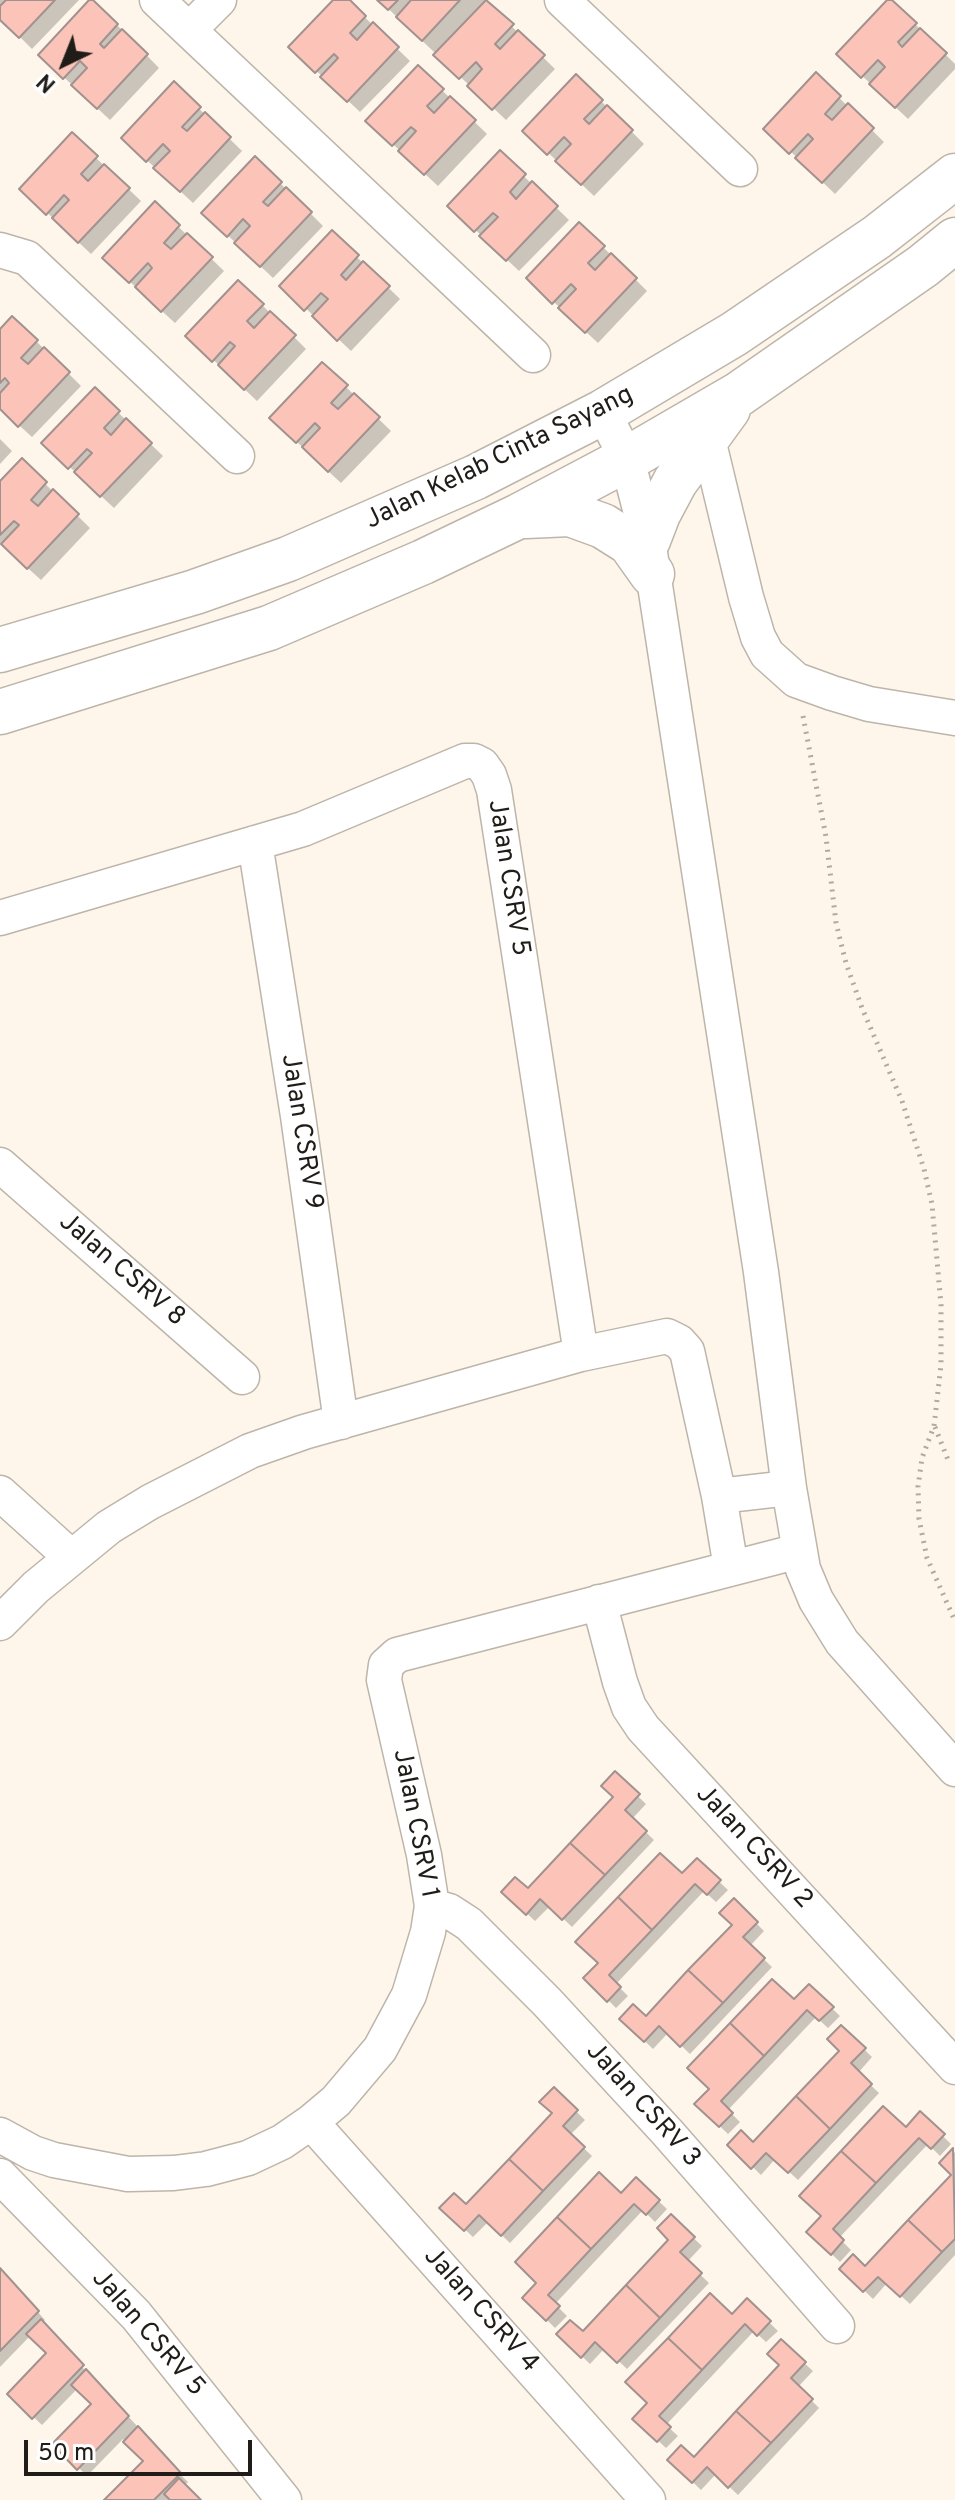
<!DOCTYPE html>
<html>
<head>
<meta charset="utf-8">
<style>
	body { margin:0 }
	#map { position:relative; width:955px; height:2500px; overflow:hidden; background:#fef6ea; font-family:Overpass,sans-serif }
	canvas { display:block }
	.north { position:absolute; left:24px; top:24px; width:80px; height:80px; -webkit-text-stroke:6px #fff; paint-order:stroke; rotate:223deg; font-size:22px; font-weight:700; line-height:32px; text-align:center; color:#201d19 }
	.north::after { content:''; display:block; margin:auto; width:28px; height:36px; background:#201d19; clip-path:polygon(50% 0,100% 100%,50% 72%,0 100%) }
	.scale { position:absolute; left:24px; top:2440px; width:228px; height:36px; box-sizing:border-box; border:4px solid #201d19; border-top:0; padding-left:10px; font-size:24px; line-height:28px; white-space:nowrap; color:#201d19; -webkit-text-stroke:6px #fff; paint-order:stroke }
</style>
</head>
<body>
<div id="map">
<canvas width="955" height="2500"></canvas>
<div class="north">N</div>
<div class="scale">50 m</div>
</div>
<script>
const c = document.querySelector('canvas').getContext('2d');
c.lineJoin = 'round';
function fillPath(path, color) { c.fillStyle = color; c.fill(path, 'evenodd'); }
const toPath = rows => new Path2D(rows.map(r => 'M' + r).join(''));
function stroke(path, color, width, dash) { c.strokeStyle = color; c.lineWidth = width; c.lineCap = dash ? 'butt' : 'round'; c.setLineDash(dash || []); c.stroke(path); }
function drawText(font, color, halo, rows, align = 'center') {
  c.font = font + ' Overpass,sans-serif'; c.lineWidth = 6; c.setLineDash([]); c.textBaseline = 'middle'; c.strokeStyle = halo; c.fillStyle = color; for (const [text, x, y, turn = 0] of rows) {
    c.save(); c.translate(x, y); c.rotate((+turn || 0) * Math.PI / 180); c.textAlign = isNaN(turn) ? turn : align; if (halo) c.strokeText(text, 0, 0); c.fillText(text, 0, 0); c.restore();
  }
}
fillPath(toPath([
	[0,0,79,0,32,49,0,17],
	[335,0,347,0,410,61,360,112,291,47],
	[379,0,485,0,555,69,506,120],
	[915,24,955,64,955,69,908,119,839,54],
	[117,25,159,68,110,120,40,55],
	[419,68,487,134,438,186,368,121],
	[816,75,884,142,835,194,766,128],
	[174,84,242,151,193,203,123,138],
	[601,101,644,144,594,196,525,131],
	[72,135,141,201,91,254,22,189],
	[500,153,569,220,519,271,450,206],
	[280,183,323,226,273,278,204,213],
	[155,204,224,271,175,323,117,270],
	[332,233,400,299,351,351,282,286],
	[603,247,647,291,598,343,528,278],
	[262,305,306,349,257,401,188,336],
	[0,332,36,341,81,386,32,437,0,408],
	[346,387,391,431,341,483,284,430],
	[95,390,163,456,114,508,44,443],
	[0,439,12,451,0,464],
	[22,461,90,528,41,580,0,543,0,484],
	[615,1774,646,1804,632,1819,654,1840,572,1927,550,1906,535,1921,504,1892,528,1891,616,1797],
	[697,1861,728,1890,716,1902,704,1891,616,1984,628,1996,616,2008,586,1978],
	[734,1901,764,1931,750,1946,772,1967,690,2054,668,2033,653,2049,622,2019,646,2019,734,1925],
	[809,1986,840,2016,828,2028,816,2017,728,2110,740,2122,728,2134,697,2104],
	[841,2027,872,2057,858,2073,879,2093,798,2180,775,2159,761,2175,730,2145,753,2145,842,2051],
	[554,2090,585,2120,570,2135,592,2156,510,2243,488,2222,473,2237,442,2208,466,2207,555,2114],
	[920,2114,951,2144,940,2156,928,2144,839,2238,851,2250,840,2262,809,2232],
	[953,2151,955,2153,955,2255,910,2304,887,2283,873,2299,842,2269,865,2268,954,2175,942,2163],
	[636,2180,667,2209,655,2222,643,2210,555,2304,567,2316,555,2328,525,2298],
	[671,2217,702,2246,687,2262,709,2283,627,2369,605,2348,590,2364,559,2334,583,2334,671,2240],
	[0,2270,45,2320,42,2323,71,2351,69,2353,167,2458,165,2460,188,2482,184,2486,199,2500,107,2500,145,2461,123,2439,87,2476,55,2444,93,2404,77,2389,42,2425,9,2394,48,2354,30,2336,0,2367],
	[747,2301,778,2331,766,2342,754,2331,666,2425,678,2436,666,2448,635,2419],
	[781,2342,813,2371,798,2387,819,2408,738,2495,716,2474,701,2490,670,2460,694,2460,782,2366]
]), '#0003');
const building = toPath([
	[6,0,55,0,19,38,0,20,0,6,6,0],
	[89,0,93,0,118,24,100,44,104,48,122,29,148,54,97,109,71,85,87,68,80,61,63,79,38,55,89,0],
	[333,0,350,0,366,16,350,33,357,40,373,22,399,47,347,102,320,77,338,58,334,54,315,73,288,47,333,0],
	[377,0,398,0,388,10,377,0],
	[411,0,460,0,422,41,396,17,411,0],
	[486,0,514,24,495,44,500,49,518,30,545,55,492,110,467,86,482,69,476,62,459,79,433,55,486,0],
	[887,0,892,0,917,23,898,42,902,47,920,28,947,53,895,108,869,84,885,67,878,60,861,78,836,54,887,0],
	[418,65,444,89,427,106,434,113,450,96,476,120,424,175,398,151,416,131,411,127,392,146,365,121,418,65],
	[816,72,841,96,825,114,832,120,848,103,874,128,822,183,795,158,813,139,808,134,789,154,763,129,816,72],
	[576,74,603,100,584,119,589,124,607,105,633,130,581,185,555,161,571,144,564,137,547,155,522,131,576,74],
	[174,81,201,107,182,127,187,131,205,112,231,137,180,192,153,168,170,151,163,144,146,162,121,138,174,81],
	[72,132,98,156,81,174,88,181,104,164,130,188,78,243,52,218,69,200,64,195,46,215,19,189,72,132],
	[500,150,526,174,510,192,516,199,532,181,558,206,506,261,479,236,498,217,493,213,474,232,447,206,500,150],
	[255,156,282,182,263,202,268,206,286,187,312,212,260,267,234,243,250,226,243,219,227,237,201,213,255,156],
	[155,201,180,225,164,243,171,249,187,233,213,257,161,312,135,287,152,268,148,263,129,283,102,258,155,201],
	[579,222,605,246,588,263,595,270,611,253,637,278,585,333,558,308,576,289,571,284,552,304,526,278,579,222],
	[332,230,359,255,341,275,346,280,363,261,390,286,337,341,312,316,328,299,321,293,304,311,279,286,332,230],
	[238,280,264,304,247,321,254,328,270,311,296,335,244,390,218,365,235,346,230,342,212,362,185,336,238,280],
	[12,316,38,340,21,358,28,364,44,347,70,372,18,427,0,409,0,393,9,383,5,378,0,383,0,329,12,316],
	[322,362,348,385,331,403,338,409,354,393,380,417,328,472,302,447,320,428,315,423,296,443,269,418,322,362],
	[95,387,120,411,104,428,111,435,126,418,152,443,100,497,74,472,92,453,87,449,68,469,41,443,95,387],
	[22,458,47,482,31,500,38,506,53,489,79,514,27,569,1,544,19,525,14,521,0,535,0,481,22,458],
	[615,1771,640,1794,625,1810,647,1831,605,1875,570,1843,613,1797,601,1786,615,1771],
	[570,1843,605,1875,562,1920,540,1899,526,1915,501,1892,515,1877,528,1888,570,1843],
	[660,1853,682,1873,697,1858,721,1880,707,1895,695,1884,652,1930,618,1897,660,1853],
	[618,1897,652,1930,609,1975,621,1987,607,2002,583,1978,598,1963,575,1942,618,1897],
	[734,1898,758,1922,743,1937,765,1958,723,2003,688,1970,732,1925,719,1913,734,1898],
	[688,1970,723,2003,680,2047,659,2026,644,2042,619,2019,633,2004,646,2016,688,1970],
	[772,1979,794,1999,809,1984,834,2007,819,2021,807,2010,764,2056,730,2023,772,1979],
	[730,2023,764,2056,721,2101,733,2113,719,2127,694,2104,709,2089,687,2068,730,2023],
	[841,2025,866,2048,851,2063,872,2084,830,2129,796,2096,839,2051,827,2039,841,2025],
	[554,2087,578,2110,563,2126,585,2147,543,2191,509,2159,552,2113,539,2102,554,2087],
	[796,2096,830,2129,788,2173,766,2153,751,2169,727,2145,741,2130,753,2142,796,2096],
	[883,2106,906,2127,920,2111,945,2134,931,2149,919,2138,876,2183,841,2151,883,2106],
	[953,2148,955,2239,942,2252,908,2220,951,2175,939,2163,953,2148],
	[841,2151,876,2183,833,2229,844,2240,831,2255,806,2232,821,2216,799,2196,841,2151],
	[509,2159,543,2191,501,2236,479,2215,464,2231,439,2208,454,2193,466,2204,509,2159],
	[599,2172,621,2193,636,2177,660,2200,646,2215,634,2204,591,2249,557,2217,599,2172],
	[671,2214,695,2237,680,2252,702,2273,660,2318,626,2285,668,2240,657,2228,671,2214],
	[557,2217,591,2249,548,2295,560,2306,546,2321,522,2298,536,2283,515,2262,557,2217],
	[908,2220,942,2252,900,2297,878,2277,863,2292,839,2269,853,2254,865,2266,908,2220],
	[0,2268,39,2311,0,2351,0,2268],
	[626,2285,660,2318,617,2363,595,2342,581,2358,556,2334,570,2320,583,2331,626,2285],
	[710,2293,732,2314,747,2298,771,2321,757,2336,745,2324,702,2370,668,2338,710,2293],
	[41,2319,84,2365,32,2419,7,2394,46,2353,26,2334,41,2319],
	[668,2338,702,2370,659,2416,671,2427,657,2442,632,2419,647,2403,625,2382,668,2338],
	[781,2339,806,2362,791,2378,813,2399,771,2443,736,2411,779,2365,767,2354,781,2339],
	[86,2369,129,2416,77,2470,52,2444,91,2404,71,2385,86,2369],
	[736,2411,771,2443,728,2488,707,2467,692,2483,667,2460,681,2445,694,2457,736,2411],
	[138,2426,181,2473,154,2500,104,2500,143,2461,123,2442,138,2426],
	[179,2478,201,2500,170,2500,164,2494,179,2478]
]);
fillPath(building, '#fcc3b8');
stroke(building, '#a1928f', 2);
const minor = toPath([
	[157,0,533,355],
	[562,0,740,169],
	[189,30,219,0],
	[0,250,27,258,237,456],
	[603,412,627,459,648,540,761,1272,789,1488,803,1569,816,1600,842,1642,955,1769],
	[707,435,746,597,758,637,767,654,796,680,832,693,869,704,955,718],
	[255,843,298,1116,341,1422],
	[0,918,303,829,465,761,474,761,482,765,489,775,494,790,581,1354],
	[0,1165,242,1377],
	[0,1493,71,1557],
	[719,1496,789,1488],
	[599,1602,620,1682,629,1707,643,1728,955,2067],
	[0,1623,36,1587,109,1527,150,1502,250,1451,304,1432,581,1354,667,1336,679,1342,687,1351,719,1496,731,1568],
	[432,1906,449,1911,469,1924,547,2002,667,2132,837,2326],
	[311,2122,648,2500],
	[0,2135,33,2153,54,2160,128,2174,174,2173,206,2169,248,2158,282,2142,311,2122,336,2101,380,2049,409,1995,428,1932,432,1906,424,1855,384,1680,386,1665,397,1655,799,1551],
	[0,2176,136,2315,284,2500]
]);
const major = toPath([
	[526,516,570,514,603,526,630,543,652,574],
	[648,540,658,514,675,482,728,409],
	[0,650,195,592,288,559,476,477,603,412,734,334,877,237,955,176],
	[0,712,269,628,423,562,519,516,627,459,739,394,923,266,955,240]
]);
stroke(minor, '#bdb5aa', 37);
stroke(major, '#bdb5aa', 47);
stroke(toPath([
	[803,716,826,837,836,923,846,963,862,1008,902,1101,924,1169,932,1204,941,1305,941,1365,934,1426,922,1458,918,1487,919,1519,927,1558,955,1621],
	[935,1427,948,1460]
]), '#b1aaa1', 5, [2, 6]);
stroke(minor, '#fff', 34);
stroke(major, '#fff', 44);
drawText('26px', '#201d19', '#fff', [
	["Jalan Kelab Cinta Sayang",500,459,-26],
	["Jalan CSRV 5",507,878,81],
	["Jalan CSRV 9",300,1132,81],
	["Jalan CSRV 8",121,1271,41],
	["Jalan CSRV 1",414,1824,79],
	["Jalan CSRV 2",753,1848,47],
	["Jalan CSRV 3",642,2106,48],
	["Jalan CSRV 4",480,2311,48],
	["Jalan CSRV 5",147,2334,49]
]);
</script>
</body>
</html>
